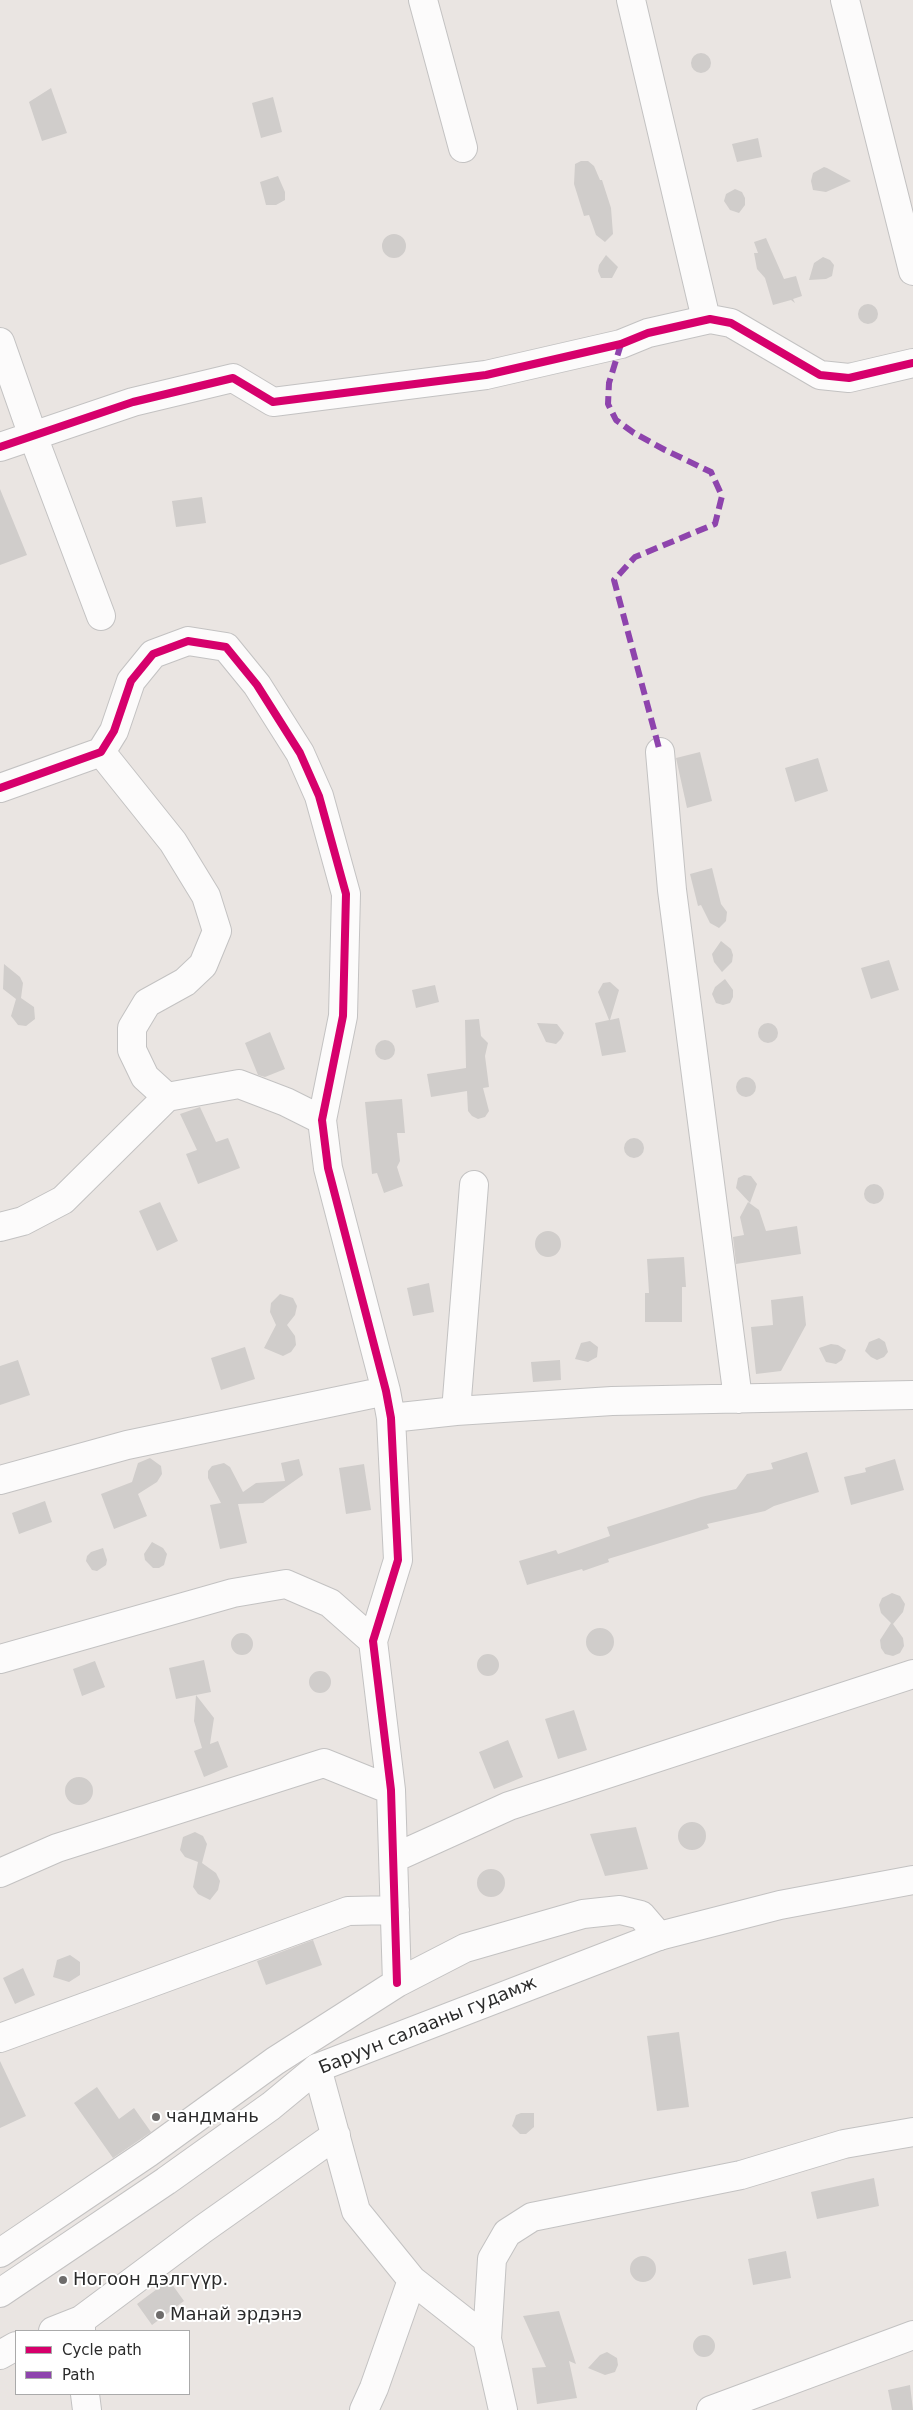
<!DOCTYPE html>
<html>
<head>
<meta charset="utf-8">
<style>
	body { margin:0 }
	#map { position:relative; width:913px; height:2410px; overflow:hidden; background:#eae5e2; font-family:"DejaVu Sans",sans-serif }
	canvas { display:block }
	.legend { position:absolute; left:15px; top:2330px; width:175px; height:65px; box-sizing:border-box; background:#fff; border:1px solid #aaa; margin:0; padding:6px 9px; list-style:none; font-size:15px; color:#2b2b2b }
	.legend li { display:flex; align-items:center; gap:10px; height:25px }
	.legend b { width:25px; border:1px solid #aaa }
</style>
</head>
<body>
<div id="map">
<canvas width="913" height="2410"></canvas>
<ul class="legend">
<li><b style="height:6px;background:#d6006c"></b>Cycle path</li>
<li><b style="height:6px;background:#8e44ad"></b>Path</li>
</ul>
</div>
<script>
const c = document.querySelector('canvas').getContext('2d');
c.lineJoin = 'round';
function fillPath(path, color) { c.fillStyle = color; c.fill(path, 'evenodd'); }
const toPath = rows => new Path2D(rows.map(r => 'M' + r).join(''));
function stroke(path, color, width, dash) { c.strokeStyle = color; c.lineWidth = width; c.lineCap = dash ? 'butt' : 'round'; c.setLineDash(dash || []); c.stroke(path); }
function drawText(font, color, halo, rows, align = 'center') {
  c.font = font + ' "DejaVu Sans",sans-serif'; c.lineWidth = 4; c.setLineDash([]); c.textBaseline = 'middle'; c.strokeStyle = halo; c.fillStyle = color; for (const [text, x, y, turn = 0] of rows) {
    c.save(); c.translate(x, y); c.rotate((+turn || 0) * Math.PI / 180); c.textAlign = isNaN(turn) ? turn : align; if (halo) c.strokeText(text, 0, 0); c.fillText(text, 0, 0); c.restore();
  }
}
fillPath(toPath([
	'691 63a10 10 0 1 1 20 0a10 10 0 1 1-20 0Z',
	[51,88,67,133,42,141,29,102],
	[273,97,282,132,261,138,252,103],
	[758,138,762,157,737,162,732,144],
	[581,161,588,161,594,166,600,180,602,180,611,208,613,234,605,242,596,235,589,215,584,216,574,184,575,164],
	[824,167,827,168,851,181,826,192,813,190,811,181,813,173],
	[278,176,285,192,285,200,276,205,266,205,260,182],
	[735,189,742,192,745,198,745,205,739,213,730,210,724,201,726,194],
	'382 246a12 12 0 1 1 24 0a12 12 0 1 1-24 0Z',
	[766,238,784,279,796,276,802,296,793,299,795,303,791,300,773,305,765,278,757,269,754,253,758,253,754,242],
	[606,255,618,267,612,278,601,278,598,271,599,265],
	[823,257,830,260,834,265,832,276,826,279,809,280,814,263],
	'858 314a10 10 0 1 1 20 0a10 10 0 1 1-20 0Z',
	[0,489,27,555,0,565],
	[202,497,206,523,176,527,172,501],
	[700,752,712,801,687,808,676,758],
	[818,758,828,791,795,802,785,768],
	[712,868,721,904,727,912,726,921,719,928,710,923,701,905,698,906,690,874],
	[721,941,731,949,733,955,732,962,722,972,714,962,712,954],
	[889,960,899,990,871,999,861,968],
	[4,964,20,977,23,983,21,998,34,1007,35,1019,26,1026,18,1025,11,1016,16,999,3,989],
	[725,979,733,990,733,997,730,1003,723,1005,716,1003,712,994,715,987],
	[610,982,619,990,610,1020,619,1018,626,1052,602,1056,595,1023,609,1020,598,992,603,983],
	[435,985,439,1002,416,1008,412,990],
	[479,1019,481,1036,488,1043,485,1056,489,1087,483,1088,489,1111,485,1117,478,1119,472,1116,468,1111,467,1091,431,1097,427,1074,466,1068,465,1020],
	'758 1033a10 10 0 1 1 20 0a10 10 0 1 1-20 0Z',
	[537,1023,557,1024,564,1033,561,1039,556,1044,546,1042],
	[270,1032,285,1069,265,1077,258,1075,245,1043],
	'375 1050a10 10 0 1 1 20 0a10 10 0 1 1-20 0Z',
	'736 1087a10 10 0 1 1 20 0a10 10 0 1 1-20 0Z',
	[402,1099,405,1133,397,1133,400,1161,397,1167,403,1186,384,1193,377,1173,372,1174,365,1102],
	[200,1107,216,1142,228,1138,240,1168,198,1184,186,1154,197,1150,180,1114],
	'624 1148a10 10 0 1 1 20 0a10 10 0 1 1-20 0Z',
	[744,1175,751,1176,757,1184,750,1203,736,1188,738,1178],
	'864 1194a10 10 0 1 1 20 0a10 10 0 1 1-20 0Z',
	[160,1202,178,1241,157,1251,139,1211],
	[748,1202,759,1210,766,1231,797,1226,801,1254,736,1264,733,1237,744,1235,740,1217],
	'535 1244a13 13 0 1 1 26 0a13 13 0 1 1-26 0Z',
	[684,1257,686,1287,682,1287,682,1322,645,1322,645,1293,649,1293,647,1259],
	[429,1283,434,1312,413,1316,407,1288],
	[280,1294,293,1298,297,1306,295,1315,287,1325,295,1336,296,1345,291,1352,283,1356,264,1348,276,1325,270,1312,271,1303],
	[803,1296,806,1325,781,1371,756,1374,751,1327,773,1325,771,1300],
	[879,1338,885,1342,888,1352,884,1357,877,1360,871,1357,865,1351,869,1342],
	[590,1341,598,1347,597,1357,588,1362,575,1359,581,1343],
	[831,1344,838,1345,846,1350,842,1360,836,1364,826,1362,819,1348],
	[245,1347,255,1379,221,1390,211,1358],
	[18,1360,30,1395,0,1405,0,1366],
	[560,1360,561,1380,533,1382,531,1362],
	[807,1452,819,1492,774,1506,765,1511,707,1524,709,1528,608,1559,609,1562,583,1571,582,1569,527,1585,519,1561,556,1550,558,1554,610,1536,607,1527,701,1497,736,1489,747,1474,773,1469,771,1463],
	[150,1458,161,1466,162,1474,157,1482,138,1494,147,1516,114,1529,101,1494,132,1482,138,1463],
	[299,1459,303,1475,263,1503,238,1504,247,1543,220,1549,210,1505,221,1503,208,1478,208,1471,212,1466,224,1463,230,1467,243,1492,256,1483,285,1481,281,1463],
	[895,1459,904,1490,851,1505,844,1477,866,1472,865,1468],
	[364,1464,371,1510,346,1514,339,1468],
	[45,1501,52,1522,19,1534,12,1513],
	[152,1542,163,1548,167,1554,164,1565,159,1568,153,1568,145,1560,144,1554],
	[103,1548,107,1560,106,1565,97,1571,92,1570,86,1561,87,1556,91,1552],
	[892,1593,900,1596,905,1604,903,1612,893,1624,903,1638,904,1646,900,1653,893,1656,885,1654,881,1648,880,1640,891,1623,881,1613,879,1605,882,1598],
	'586 1642a14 14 0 1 1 28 0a14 14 0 1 1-28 0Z',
	'231 1644a11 11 0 1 1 22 0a11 11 0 1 1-22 0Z',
	'477 1665a11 11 0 1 1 22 0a11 11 0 1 1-22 0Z',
	[204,1660,211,1692,196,1695,214,1718,210,1744,218,1741,228,1767,204,1777,194,1751,202,1748,194,1721,196,1695,176,1699,169,1668],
	[95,1661,105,1687,82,1696,73,1669],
	'309 1682a11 11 0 1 1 22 0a11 11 0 1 1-22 0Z',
	[574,1710,587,1750,558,1759,545,1719],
	[508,1740,523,1777,494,1789,479,1752],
	'65 1791a14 14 0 1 1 28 0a14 14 0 1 1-28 0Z',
	'678 1836a14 14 0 1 1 28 0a14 14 0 1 1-28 0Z',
	[636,1827,648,1869,605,1876,590,1834],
	[195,1832,203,1836,207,1844,202,1863,216,1873,220,1881,218,1890,210,1900,198,1894,193,1887,198,1862,185,1857,180,1850,183,1837],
	'477 1883a14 14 0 1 1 28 0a14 14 0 1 1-28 0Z',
	[313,1940,322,1965,266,1985,257,1961],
	[70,1955,80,1962,80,1975,69,1982,53,1977,57,1960],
	[23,1968,35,1995,15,2004,3,1978],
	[679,2032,689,2107,657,2111,647,2036],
	[0,2061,26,2116,0,2128],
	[97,2087,119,2119,134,2108,151,2132,113,2158,74,2103],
	[521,2113,534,2113,534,2127,526,2134,520,2134,512,2126,516,2115],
	[874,2178,879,2206,817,2219,811,2192],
	[786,2251,791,2278,753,2285,748,2259],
	'630 2269a13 13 0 1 1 26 0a13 13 0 1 1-26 0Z',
	[169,2280,184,2301,152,2325,137,2304],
	[559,2311,576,2364,569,2361,577,2398,537,2404,532,2368,546,2367,523,2316],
	'693 2346a11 11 0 1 1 22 0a11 11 0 1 1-22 0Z',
	[607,2352,617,2358,618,2365,615,2372,605,2375,588,2368,600,2355],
	[910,2385,913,2410,892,2410,888,2390]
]), '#d0cdcb');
const minor = toPath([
	[423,0,463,148],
	[631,0,706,319],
	[845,0,913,271],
	[0,342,33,436,101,616],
	[0,447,133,402,233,378,273,402,486,375,621,344,648,333,710,319,731,323,820,375,849,378,913,363],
	[101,752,173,842,206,896,217,931,203,965,185,982,147,1003,132,1028,132,1050,145,1077,167,1097],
	[660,752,672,890,738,1399],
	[0,788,101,752,114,731,131,681,153,654,188,641,226,647,257,685,300,753,319,796,346,894,343,1016,322,1120,328,1168,386,1391,391,1418,398,1560,373,1641,391,1790,397,1983],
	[0,1227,23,1221,63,1200,167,1097,239,1084,286,1102,322,1120],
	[456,1411,474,1185],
	[391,1418,456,1411,612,1401,913,1395],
	[0,1480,127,1445,386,1391],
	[0,1659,233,1593,286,1584,330,1603,373,1641],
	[394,1858,509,1806,913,1674],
	[0,1873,57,1848,324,1763,391,1790],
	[0,2038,348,1911,395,1910],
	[317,2068,356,2211,412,2280,487,2339,503,2410],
	[0,2253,148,2153,275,2061,397,1983,465,1948,583,1914,620,1910,641,1915,659,1936],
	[53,2331,81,2320],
	[81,2331,81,2320,203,2229,336,2135],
	[487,2339,492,2259,507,2233,532,2217,741,2175,844,2144,913,2132],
	[0,2355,16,2346],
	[85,2394,87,2410],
	[364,2410,374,2388,412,2280],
	[711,2410,913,2335]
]);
const secondary = toPath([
	[0,2293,166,2181,271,2106,317,2068,659,1936,780,1905,913,1880]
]);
stroke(minor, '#c3c2c2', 30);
stroke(secondary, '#c3c2c2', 30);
stroke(minor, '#fcfbfb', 28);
stroke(secondary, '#fcfbfb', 28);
stroke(toPath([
	[621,344,609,383,608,404,616,420,634,433,665,450,711,472,722,496,715,524,635,557,614,580,660,752]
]), '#8e44ad', 6, [12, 6]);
stroke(toPath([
	[0,447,133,402,233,378,273,402,486,375,621,344,648,333,710,319,731,323,820,375,849,378,913,363],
	[0,788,101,752,114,731,131,681,153,654,188,641,226,647,257,685,300,753,319,796,346,894,343,1016,322,1120,328,1168,386,1391,391,1418,398,1560,373,1641,391,1790,397,1983]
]), '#d6006c', 8);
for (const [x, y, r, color] of [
	[156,2117,5,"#6e6c6b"],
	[63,2280,5,"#6e6c6b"],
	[160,2315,5,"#6e6c6b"]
]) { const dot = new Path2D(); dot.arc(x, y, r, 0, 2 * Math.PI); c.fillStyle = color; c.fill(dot); stroke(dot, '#fff', 2); }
drawText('18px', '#2b2b2b', '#fff', [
	["Баруун салааны гудамж",428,2026,-22]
]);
drawText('18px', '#2b2b2b', '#fff', [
	["чандмань",166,2117],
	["Ногоон дэлгүүр.",73,2280],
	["Манай эрдэнэ",170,2315]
], 'left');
</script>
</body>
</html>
